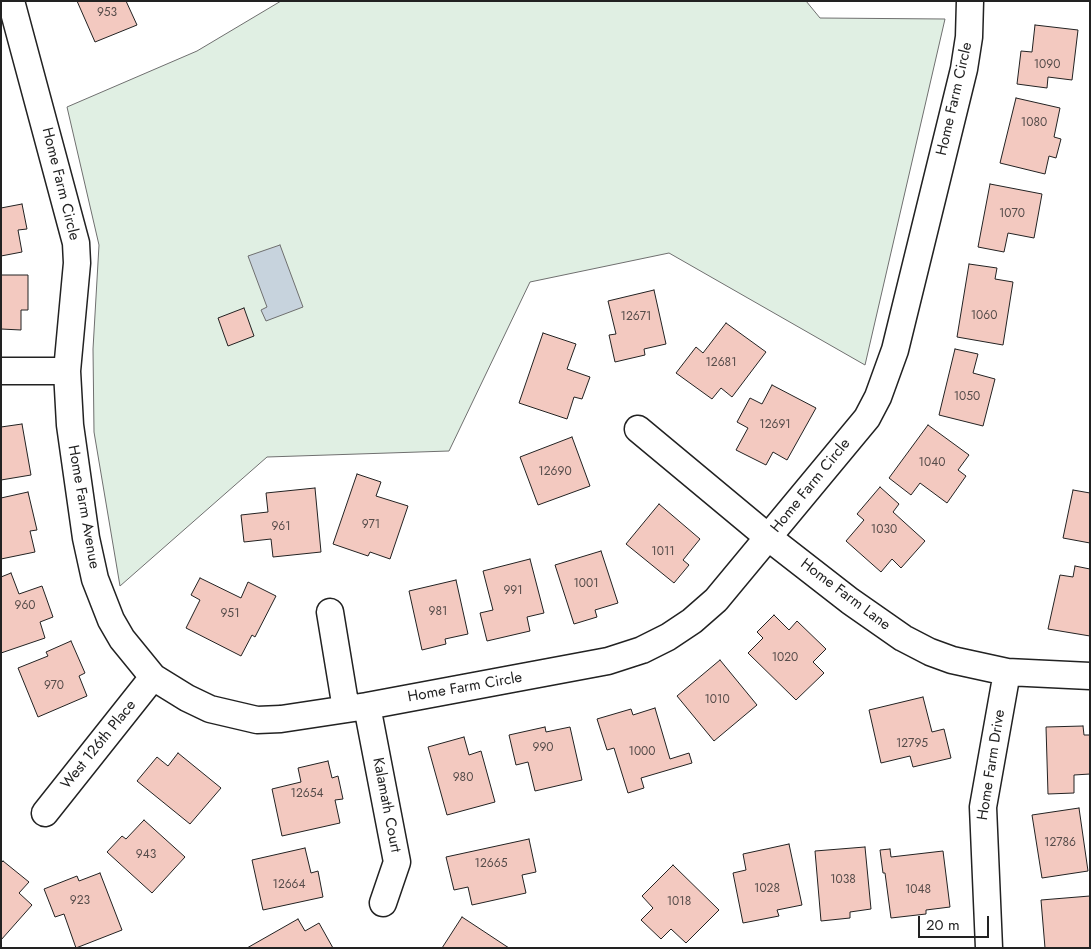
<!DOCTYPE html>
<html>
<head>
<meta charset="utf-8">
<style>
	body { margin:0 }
	#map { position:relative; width:1091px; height:949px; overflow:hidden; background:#fff; font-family:Jost,sans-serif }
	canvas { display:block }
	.frame { position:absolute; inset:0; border:2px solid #222; pointer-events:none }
	.scale { position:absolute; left:918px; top:916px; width:71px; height:22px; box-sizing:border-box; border:2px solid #222; border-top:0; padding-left:6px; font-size:15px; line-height:18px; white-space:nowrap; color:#222; -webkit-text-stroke:4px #fff; paint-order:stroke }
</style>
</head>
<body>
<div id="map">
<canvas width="1091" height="949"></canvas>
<div class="frame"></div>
<div class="scale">20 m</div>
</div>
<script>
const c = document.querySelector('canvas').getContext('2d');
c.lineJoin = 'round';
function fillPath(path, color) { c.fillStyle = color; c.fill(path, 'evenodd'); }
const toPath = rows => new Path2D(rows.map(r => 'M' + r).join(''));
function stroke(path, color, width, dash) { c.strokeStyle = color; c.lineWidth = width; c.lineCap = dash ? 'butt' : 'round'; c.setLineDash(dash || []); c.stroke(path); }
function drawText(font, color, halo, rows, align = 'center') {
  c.font = font + ' Jost,sans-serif'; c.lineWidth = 4; c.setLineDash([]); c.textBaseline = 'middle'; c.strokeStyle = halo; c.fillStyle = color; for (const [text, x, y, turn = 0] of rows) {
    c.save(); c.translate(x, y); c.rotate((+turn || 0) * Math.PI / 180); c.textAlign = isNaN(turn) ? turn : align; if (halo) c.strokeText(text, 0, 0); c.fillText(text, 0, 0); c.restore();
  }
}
const green = toPath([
	[281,1,806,1,820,18,945,19,865,365,669,253,530,282,449,451,267,457,120,586,94,432,93,349,99,245,67,107,197,51,281,1]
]);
fillPath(green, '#e0efe3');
stroke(green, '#6f6f6f', 1);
const water = toPath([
	[280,245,303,307,266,321,261,310,267,307,248,256,280,245]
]);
fillPath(water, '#c7d3dd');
stroke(water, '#6f6f6f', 1);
const building = toPath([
	[77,1,126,1,137,25,95,42,77,1],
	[1035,25,1078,30,1072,80,1048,77,1047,88,1017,84,1021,51,1032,52,1035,25],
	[1016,98,1060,108,1054,137,1061,139,1056,158,1049,156,1045,174,1000,163,1016,98],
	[990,184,1042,194,1034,238,1008,233,1004,252,978,247,990,184],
	[22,204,27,229,18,230,22,252,1,256,1,208,22,204],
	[969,264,997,268,995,279,1013,282,1003,345,957,337,969,264],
	[1,275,28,275,28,310,21,310,21,330,1,329,1,275],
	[654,290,666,344,644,349,645,355,615,362,609,335,616,334,608,301,654,290],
	[244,308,254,336,228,346,218,318,244,308],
	[726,323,766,352,732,397,721,388,712,399,676,373,696,347,703,353,726,323],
	[543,333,576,344,567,369,590,377,582,399,574,397,567,419,519,403,543,333],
	[955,349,978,354,973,373,995,379,983,426,939,415,955,349],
	[772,385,816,408,787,460,773,452,766,465,736,450,748,428,737,422,750,398,762,404,772,385],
	[22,424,31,475,1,480,1,427,22,424],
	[928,425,969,455,958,470,966,476,947,503,920,483,911,495,889,478,928,425],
	[572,437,590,486,538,505,520,457,572,437],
	[357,474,381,482,376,496,408,506,390,559,370,552,368,556,333,544,357,474],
	[880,487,899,504,893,512,925,541,901,568,892,559,881,572,846,541,864,520,857,514,880,487],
	[315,488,321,552,273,557,271,539,244,542,241,515,268,512,266,493,315,488],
	[1073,490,1090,493,1090,543,1063,538,1073,490],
	[28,492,37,530,30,531,35,552,1,559,1,498,28,492],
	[659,504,700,539,683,560,689,565,674,583,626,544,659,504],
	[601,551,618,603,595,610,597,617,574,624,555,565,601,551],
	[530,559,544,613,527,617,530,631,487,641,480,613,493,610,483,571,530,559],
	[1075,566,1090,569,1090,636,1048,629,1060,575,1073,577,1075,566],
	[11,573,19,594,42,586,53,617,40,622,45,638,1,653,1,577,11,573],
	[200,578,241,598,248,582,276,596,255,637,252,635,241,656,186,628,200,600,191,595,200,578],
	[456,580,468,634,445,639,446,644,422,650,409,591,456,580],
	[774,615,789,630,797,621,826,649,813,662,824,673,796,700,748,653,763,638,757,632,774,615],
	[71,641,85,673,79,676,87,696,38,717,18,668,48,656,46,652,71,641],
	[720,660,757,705,714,741,677,696,720,660],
	[923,697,932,732,944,729,951,758,913,767,910,756,881,763,869,710,923,697],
	[655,708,670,759,689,753,692,763,641,778,644,788,628,793,614,748,607,750,597,719,631,709,633,715,655,708],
	[1083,726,1084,735,1090,735,1090,774,1074,775,1074,793,1048,794,1046,727,1083,726],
	[545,727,546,732,570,727,582,780,535,791,528,762,516,765,509,735,545,727],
	[464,737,469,755,481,751,495,802,447,815,428,747,464,737],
	[178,753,221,788,190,824,137,781,157,757,168,766,178,753],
	[328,761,332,778,338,776,343,799,335,800,340,823,282,836,272,789,301,782,298,768,328,761],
	[1079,808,1088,871,1042,878,1032,815,1079,808],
	[144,820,185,857,152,893,107,852,122,836,126,839,144,820],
	[529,839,536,872,522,875,526,893,472,905,468,887,454,890,446,857,529,839],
	[789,844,802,905,777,910,779,916,743,923,733,873,746,870,743,854,789,844],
	[865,847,871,909,850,912,850,918,821,921,815,851,865,847],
	[305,848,311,873,318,871,323,897,263,910,252,860,305,848],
	[890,849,891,857,943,851,950,907,926,910,926,914,891,918,885,873,883,873,880,850,890,849],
	[3,861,29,882,19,893,32,905,1,940,1,863,3,861],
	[673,865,719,910,686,943,671,929,661,939,641,920,653,908,642,896,673,865],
	[100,873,122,930,76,948,64,914,55,917,44,889,77,876,79,881,100,873],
	[1090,896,1090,948,1045,948,1041,900,1090,896],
	[462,917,509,948,442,948,462,917],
	[298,919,305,931,319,923,333,948,247,948,298,919]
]);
fillPath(building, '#f3c9c0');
stroke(building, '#222', 1);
const minor = toPath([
	[11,1,76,243,77,263,67,371,70,425,86,538,95,579,111,620,122,639,153,677,187,698,210,709,257,720,281,719,367,706,608,661,642,650,668,637,692,621,716,600,867,418,878,397,895,350,964,69,969,37,970,1],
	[1,371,67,371],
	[638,429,769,538,850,601,903,638,930,652,952,660,1007,672,1090,676],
	[330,612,346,709],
	[367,706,397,862,383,903],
	[45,813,153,677],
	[989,948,983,807,1007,672]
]);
stroke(minor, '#222', 29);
stroke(minor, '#fff', 26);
drawText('12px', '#564c4a', null, [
	["953",107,13],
	["1090",1047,65],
	["1080",1034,123],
	["1070",1012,214],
	["1060",984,316],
	["12671",636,317],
	["12681",721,363],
	["1050",967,397],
	["12691",775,425],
	["1040",932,463],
	["12690",555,472],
	["971",371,525],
	["961",281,527],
	["1030",884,530],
	["1011",663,552],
	["1001",586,584],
	["991",513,591],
	["960",25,606],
	["981",438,612],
	["951",230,614],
	["1020",785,658],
	["970",54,686],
	["1010",717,700],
	["12795",912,744],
	["990",543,748],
	["1000",642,752],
	["980",463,778],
	["12654",307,794],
	["12786",1060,843],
	["943",146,855],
	["12665",491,864],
	["1038",843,880],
	["12664",289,885],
	["1028",767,889],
	["1048",918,890],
	["923",80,901],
	["1018",679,902]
]);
drawText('15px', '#222', '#fff', [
	["Home Farm Circle",955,99,-77],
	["Home Farm Circle",60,184,76],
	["Home Farm Circle",811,486,-51],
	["Home Farm Avenue",83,507,80],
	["Home Farm Lane",845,595,37],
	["Home Farm Circle",465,688,-10],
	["West 126th Place",99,745,-51],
	["Home Farm Drive",992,765,-81],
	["Kalamath Court",386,805,79]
]);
</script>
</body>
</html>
